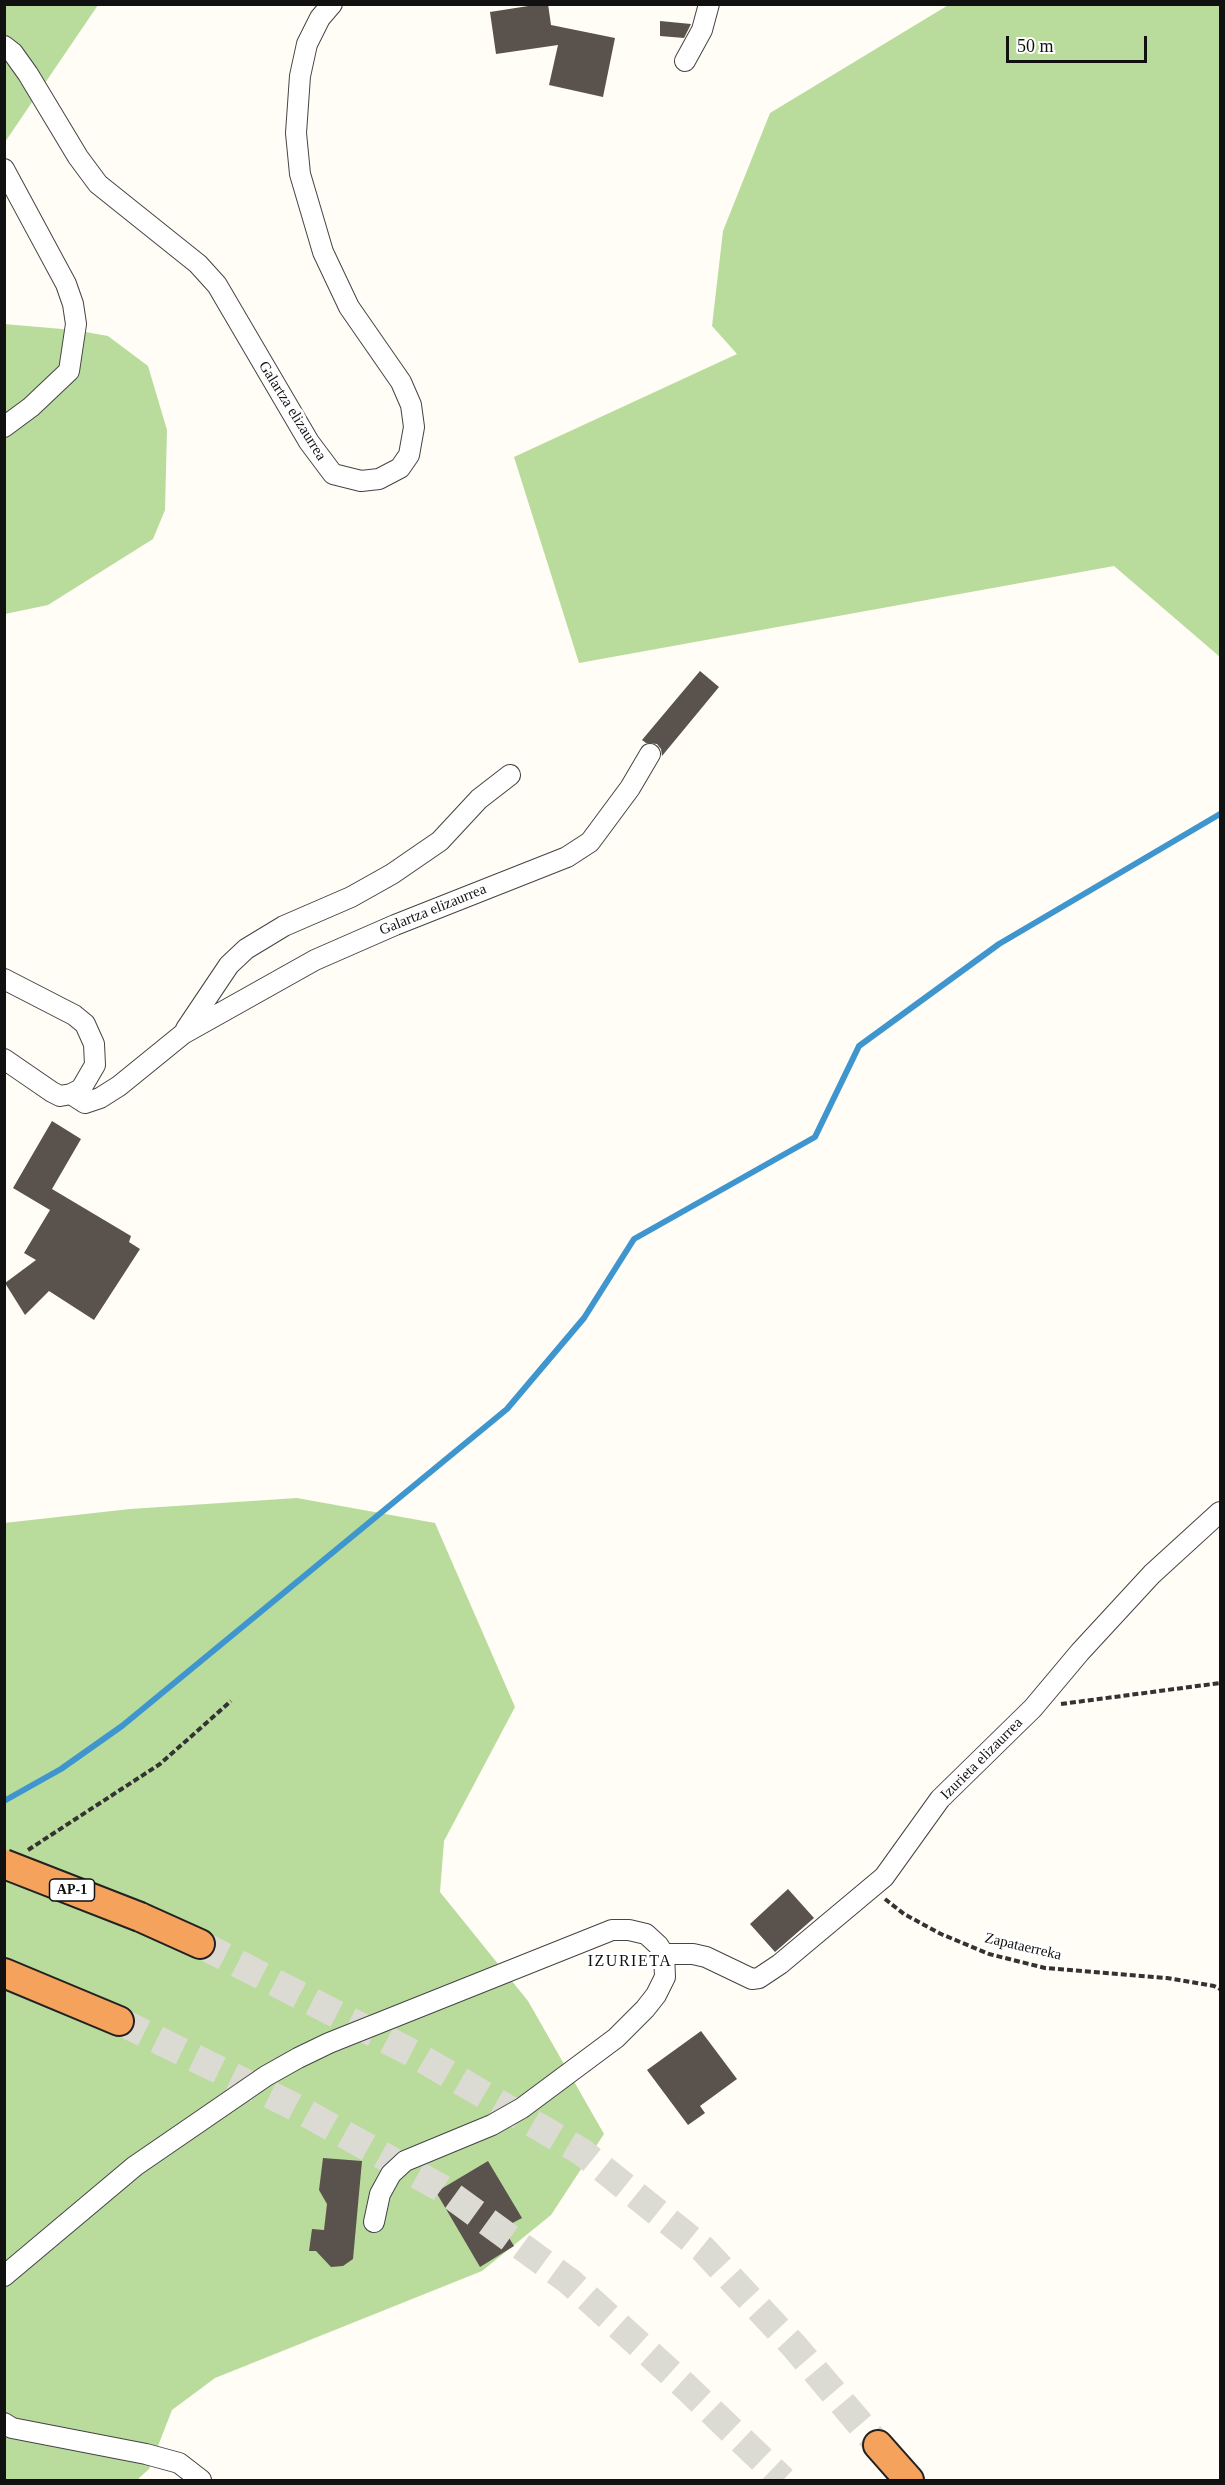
<!DOCTYPE html>
<html>
<head>
<meta charset="utf-8">
<style>
	body { margin:0 }
	#map { position:relative; width:1225px; height:2485px; overflow:hidden; background:#fffdf5; font-family:"Times New Roman",serif }
	canvas { display:block }
	.frame { position:absolute; inset:0; border:6px solid #111; pointer-events:none }
	.scale { position:absolute; left:1006px; top:36px; width:141px; height:27px; box-sizing:border-box; border:3px solid #111; border-top:0; padding-left:8px; font-size:18px; line-height:21px; white-space:nowrap; color:#111; -webkit-text-stroke:4px #fff; paint-order:stroke }
</style>
</head>
<body>
<div id="map">
<canvas width="1225" height="2485"></canvas>
<div class="frame"></div>
<div class="scale">50 m</div>
</div>
<script>
const c = document.querySelector('canvas').getContext('2d');
c.lineJoin = 'round';
function fillPath(path, color) { c.fillStyle = color; c.fill(path, 'evenodd'); }
const toPath = rows => new Path2D(rows.map(r => 'M' + r).join(''));
function stroke(path, color, width, dash) { c.strokeStyle = color; c.lineWidth = width; c.lineCap = dash ? 'butt' : 'round'; c.setLineDash(dash || []); c.stroke(path); }
function drawText(font, color, halo, rows, align = 'center') {
  c.font = font + ' "Times New Roman",serif'; c.lineWidth = 6; c.setLineDash([]); c.textBaseline = 'middle'; c.strokeStyle = halo; c.fillStyle = color; for (const [text, x, y, turn = 0] of rows) {
    c.save(); c.translate(x, y); c.rotate((+turn || 0) * Math.PI / 180); c.textAlign = isNaN(turn) ? turn : align; if (halo) c.strokeText(text, 0, 0); c.fillText(text, 0, 0); c.restore();
  }
}
fillPath(toPath([
	[950,4,1220,5,1220,657,1114,566,579,663,514,457,737,354,712,326,723,231,770,113],
	[5,5,98,5,5,142],
	[4,324,74,330,108,336,148,366,167,430,165,510,153,539,48,605,5,614],
	[297,1498,435,1523,515,1707,444,1841,440,1892,528,2001,604,2134,551,2215,482,2271,215,2378,172,2410,149,2469,137,2480,5,2480,4,1523,130,1509]
]), '#b9dc9c');
stroke(toPath([
	[4,1801,61,1769,122,1726,507,1409,584,1318,634,1239,815,1137,859,1046,999,944,1220,814]
]), '#3f96cf', 6);
fillPath(toPath([
	[541,4,548,4,551,25,615,38,603,97,549,85,558,45,496,54,490,12],
	[660,21,691,24,684,38,660,36],
	[700,671,719,687,662,756,661,749,657,744,646,743,642,740],
	[52,1121,81,1139,52,1189,131,1236,129,1242,140,1249,94,1320,49,1291,25,1315,5,1283,36,1260,24,1253,50,1210,13,1188],
	[788,1889,814,1918,775,1952,750,1924],
	[701,2031,737,2079,700,2106,705,2113,688,2125,647,2070],
	[323,2158,362,2161,353,2259,343,2266,331,2267,316,2251,309,2251,312,2229,324,2230,327,2204,319,2190],
	[488,2161,522,2218,503,2228,514,2246,480,2267,436,2192]
]), '#5a524d');
stroke(toPath([
	[200,1944,414,2054,582,2152,703,2249,794,2346,878,2445],
	[119,2021,295,2107,441,2188,569,2281,685,2386,783,2480]
]), '#dbdad3', 28, [28, 14]);
const minor = toPath([
	[4,46,13,53,28,74,78,157,98,184,198,264,217,285,309,442,333,474,361,481,379,479,400,468,409,455,414,427,411,405,401,382,349,307,323,252,300,174,296,133,300,76,307,44,320,18,332,4],
	[685,61,702,30,709,4],
	[4,169,66,284,73,304,76,324,69,371,31,407,4,427],
	[4,979,74,1015,85,1024,94,1044,95,1065,81,1089,71,1094,60,1096,52,1092,4,1059],
	[186,1029,229,965,246,949,284,926,351,897,392,874,440,841,479,799,510,775],
	[71,1094,85,1103,100,1098,119,1086,183,1034,315,960,395,925,567,857,590,842,630,788,650,754],
	[664,1954,693,1954,706,1957,752,1979,759,1978,780,1964,884,1877,940,1799,1033,1708,1080,1652,1152,1574,1220,1512],
	[4,2276,135,2166,266,2076,298,2058,329,2043,612,1930,629,1930,646,1934,658,1945,664,1954,665,1977,656,1995,645,2009,616,2038,522,2108,492,2125,405,2161,391,2174,380,2194,374,2222],
	[4,2423,12,2428,146,2454,179,2463,201,2480]
]);
const highway = toPath([
	[140,1917,200,1944],
	[4,1973,119,2021],
	[878,2445,909,2480]
]);
stroke(minor, '#444', 22);
stroke(highway, '#222', 32);
stroke(toPath([
	[1061,1704,1220,1683],
	[28,1850,160,1764,231,1701],
	[885,1899,904,1914,941,1934,989,1954,1045,1968,1167,1978,1214,1986,1220,1989]
]), '#333', 4, [6, 3]);
stroke(minor, '#fff', 20);
stroke(highway, '#f5a25d', 28);
const highwayBridge = toPath([
	[4,1864,140,1917]
]);
stroke(highwayBridge, '#222', 32, []);
stroke(highwayBridge, '#f5a25d', 28);
for (const [x, y, w] of [
	[72,1890,45]
]) { const box = new Path2D(); box.roundRect(x - w / 2, y - 11, w, 22, 4.5); c.fillStyle = '#fff'; c.fill(box); stroke(box, '#111', 1.5); }
drawText('bold 14px', '#111', null, [
	["AP-1",72,1890]
]);
drawText('15px', '#111', '#fff', [
	["Galartza elizaurrea",292,411,58],
	["Galartza elizaurrea",433,910,-22],
	["Izurieta elizaurrea",982,1759,-45],
	["Zapataerreka",1023,1947,13]
]);
c.letterSpacing = '1.5px';
drawText('16px', '#111', '#fff', [
	["IZURIETA",630,1962]
]);
c.letterSpacing = '0px';
</script>
</body>
</html>
